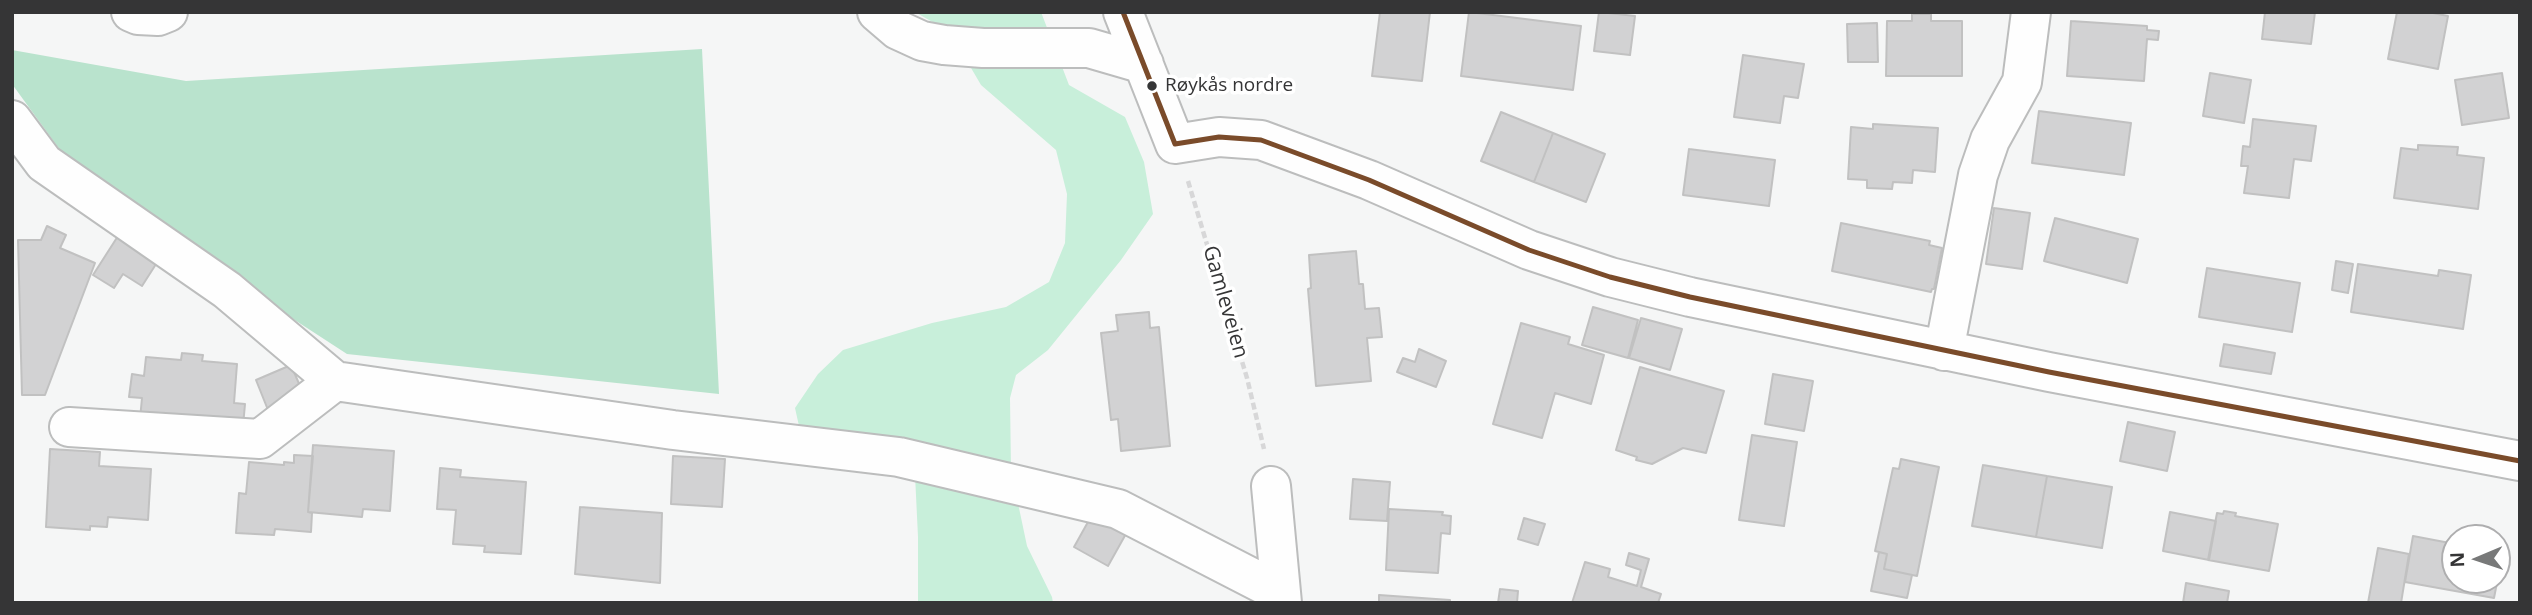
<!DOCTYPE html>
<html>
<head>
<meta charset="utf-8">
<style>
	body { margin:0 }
	#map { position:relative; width:2532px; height:615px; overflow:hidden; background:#f5f6f6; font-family:"Open Sans",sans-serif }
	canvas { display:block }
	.frame { position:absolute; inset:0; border:14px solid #353536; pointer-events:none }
	.north { position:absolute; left:2441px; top:524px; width:70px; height:70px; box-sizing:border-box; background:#fff; border:2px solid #aeaeaf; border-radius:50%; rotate:268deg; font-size:19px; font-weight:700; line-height:28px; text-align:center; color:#353536 }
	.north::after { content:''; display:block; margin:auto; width:24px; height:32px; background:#787979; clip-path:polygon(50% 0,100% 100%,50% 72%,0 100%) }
</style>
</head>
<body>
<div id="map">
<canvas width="2532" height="615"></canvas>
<div class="frame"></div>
<div class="north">N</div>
</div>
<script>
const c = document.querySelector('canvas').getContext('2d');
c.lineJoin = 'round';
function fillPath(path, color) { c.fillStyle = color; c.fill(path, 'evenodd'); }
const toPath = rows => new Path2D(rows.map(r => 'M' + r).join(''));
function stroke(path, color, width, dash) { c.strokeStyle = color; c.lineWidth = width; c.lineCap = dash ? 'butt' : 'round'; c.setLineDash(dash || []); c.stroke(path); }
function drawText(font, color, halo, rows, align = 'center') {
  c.font = font + ' "Open Sans",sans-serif'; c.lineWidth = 7; c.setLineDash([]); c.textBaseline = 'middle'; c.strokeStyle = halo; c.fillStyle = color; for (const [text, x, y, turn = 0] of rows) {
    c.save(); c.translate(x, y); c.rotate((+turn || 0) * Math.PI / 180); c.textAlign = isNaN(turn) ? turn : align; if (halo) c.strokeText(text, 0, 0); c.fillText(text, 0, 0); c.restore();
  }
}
fillPath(toPath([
	[915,12,1041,12,1069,85,1125,117,1144,162,1153,214,1121,260,1048,350,1016,375,1010,398,1011,470,1027,546,1052,597,1053,603,918,603,918,537,914,454,829,441,799,426,795,408,818,374,843,350,932,323,1006,307,1049,282,1065,243,1067,194,1056,150,981,85,950,32]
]), '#c8efda');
fillPath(toPath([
	[702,49,719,394,347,354,84,183,12,84,12,50,186,81]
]), '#b9e3cd');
const building = toPath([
	[1380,12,1430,12,1422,81,1372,76,1380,12],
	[1469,12,1581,26,1573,90,1461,76,1469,12],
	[1599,12,1635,16,1630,55,1594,51,1599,12],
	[2265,12,2315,12,2311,44,2262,39,2265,12],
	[2397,12,2428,12,2448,16,2438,69,2388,59,2397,12],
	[1912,14,1931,14,1931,21,1962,21,1962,76,1886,76,1887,21,1912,21,1912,14],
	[2071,21,2147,26,2147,30,2159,31,2158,40,2147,39,2144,81,2067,76,2071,21],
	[1877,23,1878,62,1848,62,1847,24,1877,23],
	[1743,55,1804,64,1798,98,1784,96,1780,123,1734,117,1743,55],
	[2210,73,2251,80,2244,123,2203,116,2210,73],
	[2502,73,2509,118,2462,125,2455,80,2502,73],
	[2039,111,2131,123,2124,175,2032,163,2039,111],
	[1501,112,1553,133,1534,182,1481,161,1501,112],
	[2253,119,2316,126,2311,161,2294,159,2289,198,2244,193,2248,166,2241,166,2243,146,2250,147,2253,119],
	[1873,124,1938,128,1935,172,1913,170,1912,183,1893,182,1892,189,1867,188,1867,180,1848,179,1851,127,1873,129,1873,124],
	[1553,133,1605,154,1586,202,1534,182,1553,133],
	[2418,145,2458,147,2457,155,2484,158,2478,209,2394,198,2401,148,2418,150,2418,145],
	[1689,149,1775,160,1769,206,1683,195,1689,149],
	[1994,208,2030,213,2022,269,1986,264,1994,208],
	[2055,218,2138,239,2127,283,2044,261,2055,218],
	[1841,223,1930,241,1929,245,1942,248,1934,289,1932,289,1931,292,1832,271,1841,223],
	[47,226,66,235,60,248,95,263,45,395,22,395,18,240,41,240,47,226],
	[118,236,158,261,142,286,123,274,114,288,93,275,118,236],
	[1356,251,1359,284,1363,284,1365,309,1379,308,1382,337,1367,338,1371,381,1316,386,1308,289,1311,288,1309,255,1356,251],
	[2336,261,2353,264,2348,293,2332,290,2336,261],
	[2358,264,2438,276,2439,270,2471,275,2463,329,2351,312,2358,264],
	[2207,268,2300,283,2292,332,2199,317,2207,268],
	[1593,307,1638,320,1628,358,1582,345,1593,307],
	[1149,312,1150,328,1159,327,1170,446,1121,451,1118,419,1111,420,1101,333,1118,331,1116,315,1149,312],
	[1641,318,1682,329,1670,370,1629,358,1641,318],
	[1521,323,1570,337,1568,344,1604,355,1591,404,1555,393,1542,438,1493,424,1521,323],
	[2224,344,2275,353,2271,374,2220,366,2224,344],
	[1419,349,1446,361,1436,387,1397,372,1403,358,1415,362,1419,349],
	[182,353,203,355,202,361,237,364,234,403,245,404,243,426,140,419,142,398,129,397,132,374,144,376,146,357,181,360,182,353],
	[291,365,306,400,270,415,256,380,291,365],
	[1640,367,1724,391,1706,453,1683,448,1652,464,1636,460,1637,457,1616,450,1640,367],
	[1773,374,1813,381,1804,431,1765,424,1773,374],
	[2128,422,2175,432,2167,471,2120,461,2128,422],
	[1752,435,1797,442,1784,526,1739,520,1752,435],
	[313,445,394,451,390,511,363,509,362,517,308,512,313,445],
	[50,449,100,452,99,466,151,469,148,520,108,517,107,527,90,526,90,530,46,527,50,449],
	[294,455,313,456,308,512,312,513,311,532,275,529,274,535,236,533,239,493,246,494,249,462,284,465,284,462,294,463,294,455],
	[673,456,725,459,722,507,671,504,673,456],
	[1901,459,1939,467,1917,576,1884,569,1887,554,1875,551,1893,468,1899,469,1901,459],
	[1983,465,2047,476,2036,537,1972,526,1983,465],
	[440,468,461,470,460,477,526,482,521,554,484,552,485,546,453,544,456,510,437,509,440,468],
	[2047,476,2112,487,2102,548,2036,537,2047,476],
	[1353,479,1390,482,1387,521,1350,519,1353,479],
	[580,507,662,513,660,583,575,574,580,507],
	[1389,509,1443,512,1442,515,1451,516,1450,534,1441,533,1438,573,1386,570,1389,509],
	[2224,511,2236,513,2235,516,2278,524,2269,571,2208,560,2217,513,2223,514,2224,511],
	[2170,512,2216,521,2209,560,2163,551,2170,512],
	[1093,513,1127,532,1108,566,1074,547,1093,513],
	[1524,518,1545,524,1538,545,1518,539,1524,518],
	[2413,536,2455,544,2455,580,2497,580,2497,551,2503,552,2494,598,2405,582,2413,536],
	[2378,548,2409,554,2401,603,2368,603,2378,548],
	[1879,552,1887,554,1884,569,1912,575,1907,598,1871,591,1879,552],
	[1629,553,1649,559,1641,587,1661,594,1658,603,1572,603,1585,562,1610,569,1608,577,1637,586,1641,570,1626,565,1629,553],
	[2186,583,2229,591,2227,603,2183,603,2186,583],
	[1500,589,1518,591,1517,603,1498,603,1500,589],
	[1379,595,1450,600,1450,603,1379,603,1379,595]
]);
fillPath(building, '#d2d2d3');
stroke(building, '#c1c1c1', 2);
const minor = toPath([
	[131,12,138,15,158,16,168,12],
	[877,12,898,30,922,41,944,45,983,48,1089,48,1144,64],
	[1123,12,1175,144,1219,137,1261,140,1369,180,1529,250,1610,277,1690,297,2049,372,2520,461],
	[12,120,44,163,227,290,335,381],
	[1944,351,1978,175,1990,140,2022,82,2031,12],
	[69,427,260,439,335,381,673,430,899,457,1118,509,1281,593],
	[1271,486,1282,603]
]);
stroke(minor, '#bcbdbd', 42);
stroke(toPath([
	[1188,181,1247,378,1264,449]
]), '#d7d7d8', 4.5, [7, 3.5]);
stroke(minor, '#fefefe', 38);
stroke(toPath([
	[1123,12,1175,144,1219,137,1261,140,1369,180,1529,250,1610,277,1690,297,2049,372,2520,461]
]), '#7a4b2a', 5);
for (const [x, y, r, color] of [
	[1152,86,6,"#353536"]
]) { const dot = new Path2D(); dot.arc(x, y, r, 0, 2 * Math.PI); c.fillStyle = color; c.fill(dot); stroke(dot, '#fff', 2.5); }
drawText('19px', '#353536', '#fff', [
	["Røykås nordre",1165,86]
], 'left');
drawText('21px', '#353536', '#fff', [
	["Gamleveien",1225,302,74]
]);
</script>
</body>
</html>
